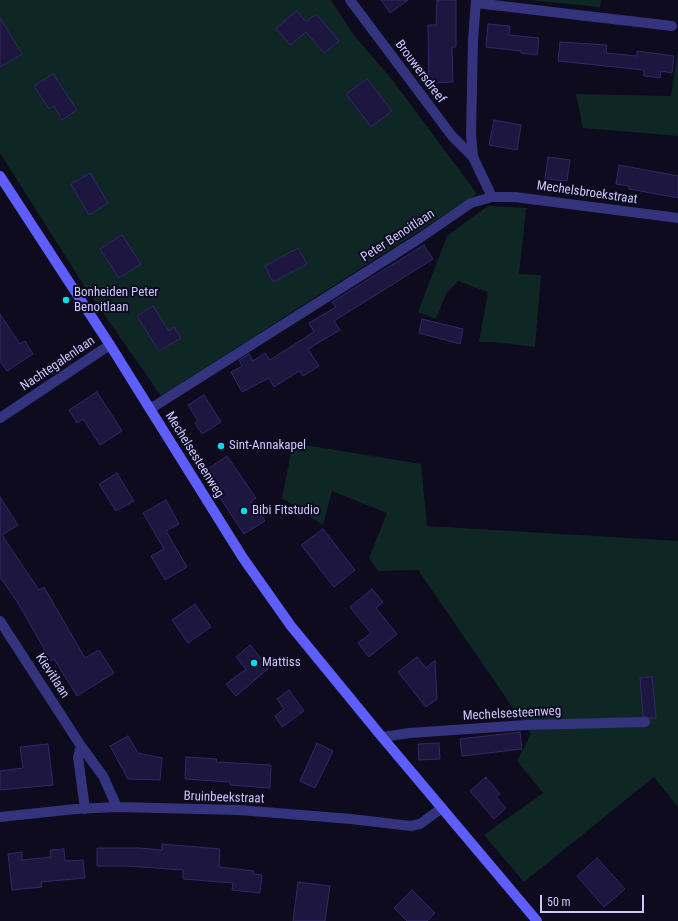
<!DOCTYPE html>
<html>
<head>
<meta charset="utf-8">
<style>
	body { margin:0 }
	#map { position:relative; width:678px; height:921px; overflow:hidden; background:#0d0b1d; font-family:"Roboto Condensed",sans-serif }
	canvas { display:block }
	.scale { position:absolute; left:540px; top:895px; width:104px; height:18px; box-sizing:border-box; border:2px solid #ccc7ff; border-top:0; padding-left:5px; font-size:12px; line-height:14px; white-space:nowrap; color:#ccc7ff; -webkit-text-stroke:3px #0d0b1d; paint-order:stroke }
</style>
</head>
<body>
<div id="map">
<canvas width="678" height="921"></canvas>
<div class="scale">50 m</div>
</div>
<script>
const c = document.querySelector('canvas').getContext('2d');
c.lineJoin = 'round';
function fillPath(path, color) { c.fillStyle = color; c.fill(path, 'evenodd'); }
const toPath = rows => new Path2D(rows.map(r => 'M' + r).join(''));
function stroke(path, color, width, dash) { c.strokeStyle = color; c.lineWidth = width; c.lineCap = dash ? 'butt' : 'round'; c.setLineDash(dash || []); c.stroke(path); }
function drawText(font, color, halo, rows, align = 'center') {
  c.font = font + ' "Roboto Condensed",sans-serif'; c.lineWidth = 4; c.setLineDash([]); c.textBaseline = 'middle'; c.strokeStyle = halo; c.fillStyle = color; for (const [text, x, y, turn = 0] of rows) {
    c.save(); c.translate(x, y); c.rotate((+turn || 0) * Math.PI / 180); c.textAlign = isNaN(turn) ? turn : align; if (halo) c.strokeText(text, 0, 0); c.fillText(text, 0, 0); c.restore();
  }
}
fillPath(toPath([
	[0,0,331,0,353,34,394,82,477,194,161,396,83,284,0,153],
	[529,0,601,0,600,7],
	[678,51,678,136,583,128,576,94,671,96],
	[488,206,529,208,526,209,519,274,541,275,535,347,495,342,479,342,488,292,458,281,446,294,436,319,418,312,447,236],
	[293,443,421,464,427,526,678,541,678,807,654,777,524,882,484,835,543,793,517,761,531,734,418,570,378,571,369,558,387,513,332,491,323,525,282,498]
]), '#0e2725');
const building = toPath([
	[381,0,408,0,390,13,381,0],
	[437,0,456,0,456,47,452,47,453,82,429,83,428,25,436,25,437,0],
	[297,11,306,22,316,14,339,41,324,53,306,32,290,45,276,28,297,11],
	[0,18,22,54,0,67,0,18],
	[488,24,510,26,509,35,539,38,537,55,521,53,521,51,486,47,488,24],
	[560,42,607,45,606,53,637,56,637,51,674,56,672,73,661,71,660,78,644,76,644,70,558,61,560,42],
	[53,74,77,110,62,120,54,106,49,109,34,86,53,74],
	[367,79,392,111,371,127,346,94,367,79],
	[494,120,521,125,517,150,489,145,494,120],
	[548,157,570,160,567,181,545,179,548,157],
	[619,165,678,176,678,198,629,189,629,186,616,184,619,165],
	[90,173,108,203,89,215,71,184,90,173],
	[122,235,141,264,119,278,100,249,122,235],
	[424,245,433,259,334,321,340,330,308,349,319,366,303,376,299,371,274,387,269,378,242,392,231,372,242,366,239,360,249,354,253,361,265,353,270,360,314,332,309,323,336,307,332,302,424,245],
	[298,248,307,264,273,282,265,266,298,248],
	[153,306,169,331,174,327,181,338,159,351,137,316,153,306],
	[0,314,20,344,25,341,33,354,7,371,0,361,0,314],
	[422,319,463,329,460,344,419,333,422,319],
	[97,392,122,431,100,445,83,419,77,423,69,410,97,392],
	[204,395,221,422,202,434,195,423,198,421,188,405,204,395],
	[227,456,256,498,251,501,265,521,244,534,203,472,227,456],
	[117,473,134,501,116,511,99,484,117,473],
	[0,497,18,525,2,535,39,590,44,587,85,658,99,650,114,673,77,696,54,659,51,661,18,603,0,577,0,497],
	[166,500,179,524,166,531,187,567,165,580,151,556,164,549,143,513,166,500],
	[323,529,355,570,334,587,301,545,323,529],
	[372,589,383,602,376,608,397,634,369,657,358,643,371,633,350,607,372,589],
	[195,604,211,627,188,643,172,620,195,604],
	[250,645,269,668,236,696,226,684,246,669,236,657,250,645],
	[417,657,426,668,435,660,437,699,426,707,398,672,417,657],
	[652,677,656,718,650,718,643,716,640,678,652,677],
	[289,690,304,711,282,727,275,716,284,709,277,699,289,690],
	[520,732,522,749,462,756,460,739,520,732],
	[128,736,138,753,162,758,160,780,128,779,110,746,128,736],
	[317,743,333,751,315,788,300,781,317,743],
	[439,743,440,759,419,760,418,744,439,743],
	[48,744,53,785,0,790,0,771,23,768,20,747,48,744],
	[186,757,217,759,216,762,271,765,270,788,230,785,230,782,185,779,186,757],
	[486,777,500,794,496,797,506,808,494,819,470,791,486,777],
	[162,844,220,849,219,867,254,871,253,874,262,875,260,893,232,890,233,883,183,879,183,870,126,866,97,866,97,848,139,848,162,850,162,844],
	[64,849,65,861,83,860,85,878,41,882,42,887,12,890,8,854,22,852,22,860,51,857,50,850,64,849],
	[597,858,625,889,604,907,577,876,597,858],
	[298,882,330,886,325,921,293,921,298,882],
	[412,890,435,913,427,921,407,921,394,908,412,890]
]);
fillPath(building, '#1d163f');
stroke(building, '#33276b', 1);
stroke(toPath([
	[350,0,452,136,473,157],
	[476,0,473,41,471,134,473,157,492,197],
	[476,3,672,26],
	[150,409,417,240,471,203,492,197,515,197,678,218],
	[0,418,99,352,110,345],
	[0,621,81,746,103,776,117,807],
	[382,737,410,733,526,725,645,722],
	[81,746,78,757,85,809],
	[0,817,76,809,117,807,239,810,351,819,411,826,420,824,442,808]
]), '#34347e', 10);
stroke(toPath([
	[0,176,110,345,243,558,291,626,382,737,537,921]
]), '#5e5eff', 10);
for (const [x, y, r, color] of [
	[66,300,4,"#00dff2"],
	[221,446,4,"#00dff2"],
	[244,511,4,"#00dff2"],
	[254,663,4,"#00dff2"]
]) { const dot = new Path2D(); dot.arc(x, y, r, 0, 2 * Math.PI); c.fillStyle = color; c.fill(dot); stroke(dot, '#0d0b1d', 1.5); }
drawText('13px', '#ccc7ff', '#0d0b1d', [
	["Brouwersdreef",420,72,53],
	["Mechelsbroekstraat",587,193,8],
	["Peter Benoitlaan",398,236,-33],
	["Nachtegalenlaan",58,364,-34],
	["Mechelsesteenweg",194,455,58],
	["Kievitlaan",52,676,57],
	["Mechelsesteenweg",512,714,-3],
	["Bruinbeekstraat",224,798,2]
]);
drawText('13px', '#ccc7ff', '#0d0b1d', [
	["Bonheiden Peter",74,293],
	["Benoitlaan",74,308],
	["Sint-Annakapel",229,446],
	["Bibi Fitstudio",252,511],
	["Mattiss",262,663]
], 'left');
</script>
</body>
</html>
